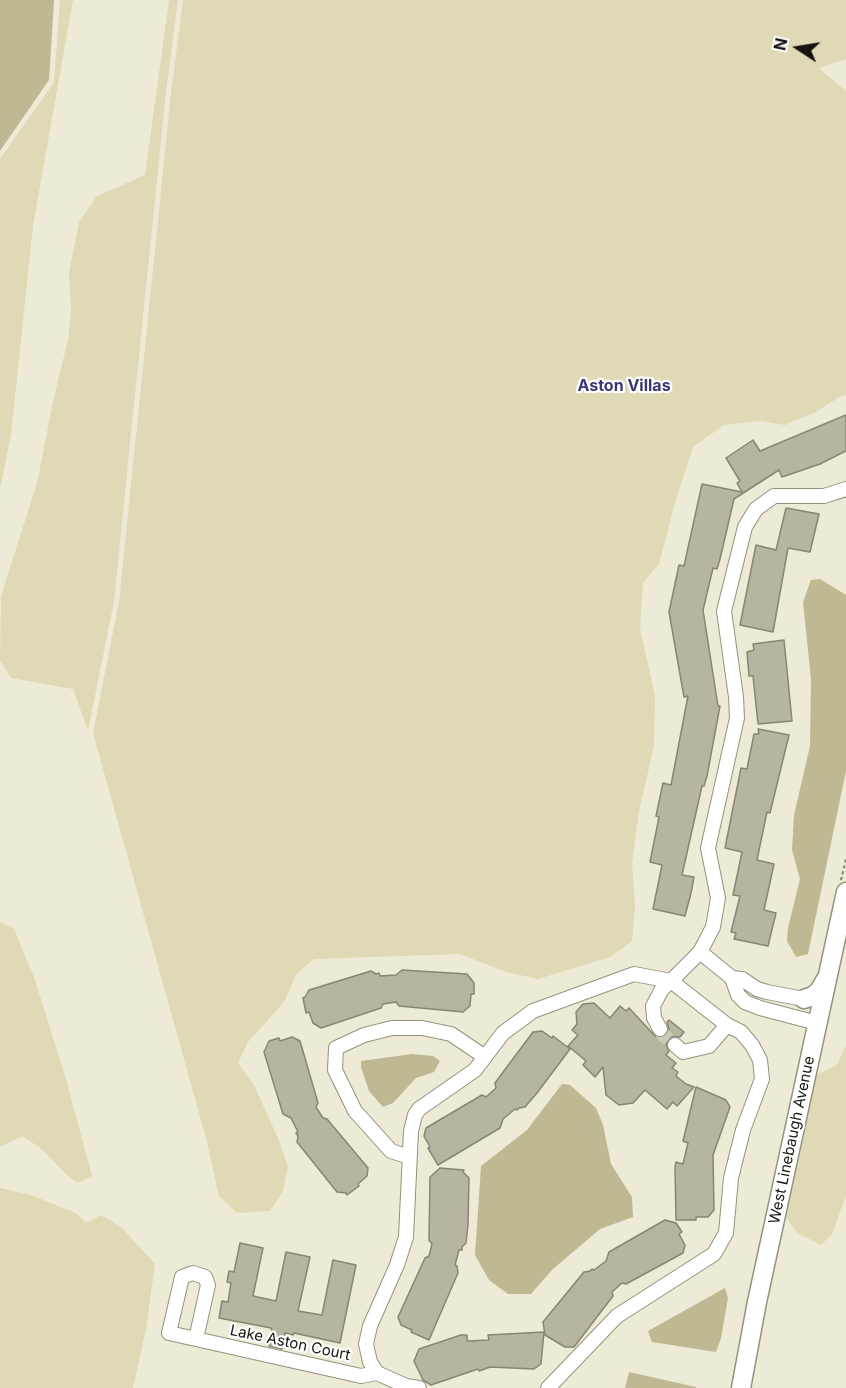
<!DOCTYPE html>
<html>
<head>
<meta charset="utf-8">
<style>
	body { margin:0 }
	#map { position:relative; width:846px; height:1388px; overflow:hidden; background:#edead5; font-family:Inter,sans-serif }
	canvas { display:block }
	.north { position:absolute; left:768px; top:18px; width:60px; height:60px; -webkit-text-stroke:4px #fff; paint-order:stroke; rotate:282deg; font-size:16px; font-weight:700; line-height:24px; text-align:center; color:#15140d }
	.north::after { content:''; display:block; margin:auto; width:21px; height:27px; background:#15140d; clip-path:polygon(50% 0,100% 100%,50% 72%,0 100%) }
</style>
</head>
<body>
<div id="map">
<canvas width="846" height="1388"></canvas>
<div class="north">N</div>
</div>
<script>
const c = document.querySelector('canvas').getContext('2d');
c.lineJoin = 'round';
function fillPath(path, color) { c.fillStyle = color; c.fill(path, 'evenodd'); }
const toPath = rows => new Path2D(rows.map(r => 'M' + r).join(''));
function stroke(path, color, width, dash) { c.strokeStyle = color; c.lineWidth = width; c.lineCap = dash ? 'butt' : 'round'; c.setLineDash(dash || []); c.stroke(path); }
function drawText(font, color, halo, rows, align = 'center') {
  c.font = font + ' Inter,sans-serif'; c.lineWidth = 4.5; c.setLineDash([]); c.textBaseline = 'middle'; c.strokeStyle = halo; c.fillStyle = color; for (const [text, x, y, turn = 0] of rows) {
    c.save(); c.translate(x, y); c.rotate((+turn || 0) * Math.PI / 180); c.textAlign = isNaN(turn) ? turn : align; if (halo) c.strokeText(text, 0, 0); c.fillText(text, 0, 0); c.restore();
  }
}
fillPath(toPath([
	[60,0,73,0,33,226,11,435,0,489,0,159,54,82],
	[169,0,178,0,166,92,114,601,88,731,73,689,11,678,0,661,1,596,37,483,54,397,68,340,71,310,69,273,79,222,97,196,145,175],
	[183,0,846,0,846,59,819,68,846,91,846,395,841,396,816,412,785,425,761,421,724,425,693,447,676,499,659,564,643,583,640,628,655,696,654,746,639,811,632,863,635,906,632,941,610,957,538,979,506,972,460,954,314,959,296,975,284,1002,248,1042,238,1063,255,1087,280,1143,288,1166,283,1191,270,1211,237,1213,219,1196,206,1138,93,733,119,602,171,93],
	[0,922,14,929,34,977,66,1079,92,1176,77,1183,66,1174,43,1150,23,1136,0,1147],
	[846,1045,846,1195,832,1234,821,1245,797,1233,786,1217,794,1168,816,1075,837,1065],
	[0,1188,31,1195,76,1213,86,1223,101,1215,122,1228,155,1264,146,1329,133,1388,0,1388]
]), '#dfdab5');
fillPath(toPath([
	[0,0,54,0,49,80,0,151],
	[820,579,846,595,846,771,808,954,796,957,787,941,788,928,800,879,792,850,794,815,810,746,811,679,803,602,811,580],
	[412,1054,433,1056,440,1061,434,1072,416,1078,393,1103,383,1107,369,1091,361,1067,361,1061],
	[562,1084,570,1085,596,1108,603,1125,611,1164,632,1197,633,1217,600,1229,553,1269,531,1294,508,1294,489,1280,475,1255,481,1166,527,1130],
	[725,1288,728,1298,721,1338,716,1352,652,1342,648,1331],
	[629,1372,696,1387,696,1388,625,1388]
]), '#beb893');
const building = toPath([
	[846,415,846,451,820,464,782,477,779,470,734,499,720,559,717,569,713,568,703,610,718,706,720,706,707,776,704,786,702,786,682,875,694,877,691,893,685,916,653,909,662,865,650,862,659,817,656,816,663,783,671,785,688,696,684,697,669,612,679,565,684,566,702,484,742,492,737,483,740,481,726,458,753,440,760,451,846,415],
	[786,508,819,514,810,552,788,548,773,632,740,625,756,545,776,550,786,508],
	[784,640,792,721,758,724,753,676,749,676,747,652,754,650,753,644,784,640],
	[758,729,789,735,770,813,767,812,757,860,774,864,764,910,776,913,768,946,734,939,736,933,731,932,740,896,733,895,742,852,725,848,741,768,747,769,754,734,759,734,758,729],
	[402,970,467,974,474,983,474,994,471,994,470,1006,463,1012,399,1006,396,1002,383,1004,381,1008,321,1028,313,1023,309,1012,306,1013,303,998,305,997,309,990,371,971,376,974,379,973,380,976,396,975,402,970],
	[594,1003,610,1018,620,1006,626,1011,629,1008,656,1037,660,1038,667,1034,669,1029,667,1022,669,1020,684,1032,680,1037,672,1037,666,1044,669,1051,666,1055,676,1063,672,1068,678,1072,676,1076,686,1084,694,1087,677,1106,673,1102,667,1109,645,1090,633,1103,619,1105,606,1095,603,1067,595,1077,583,1065,586,1061,568,1046,578,1035,572,1030,577,1024,576,1012,583,1004,594,1003],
	[542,1031,552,1038,553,1036,570,1049,537,1093,525,1107,519,1108,517,1110,515,1109,503,1119,500,1128,438,1165,428,1148,430,1147,424,1136,426,1128,482,1095,486,1097,496,1088,495,1083,533,1032,542,1031],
	[292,1037,300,1041,318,1103,316,1107,323,1118,327,1119,368,1168,367,1176,358,1184,359,1186,347,1195,346,1193,337,1192,297,1142,298,1136,296,1133,298,1132,291,1118,283,1114,264,1052,269,1041,279,1038,280,1041,292,1037],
	[696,1087,726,1100,730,1107,713,1155,714,1210,708,1217,696,1217,696,1220,676,1220,675,1167,676,1162,683,1164,688,1143,683,1141,696,1087],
	[440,1168,464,1170,463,1172,469,1178,468,1224,466,1243,462,1247,462,1250,459,1250,455,1265,457,1266,458,1273,429,1340,411,1332,412,1330,401,1325,398,1317,425,1258,429,1256,432,1244,429,1240,430,1177,440,1168],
	[665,1220,676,1223,682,1232,679,1234,685,1245,683,1253,626,1284,622,1283,612,1292,613,1296,574,1347,565,1347,545,1335,543,1322,584,1272,590,1271,592,1269,594,1270,606,1261,609,1252,665,1220],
	[240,1243,263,1248,253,1296,276,1301,286,1252,310,1257,298,1311,322,1315,333,1260,356,1265,340,1343,294,1333,293,1335,285,1333,282,1349,269,1346,272,1331,271,1328,219,1318,222,1301,228,1302,231,1283,227,1282,229,1271,234,1272,240,1243],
	[544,1332,541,1364,534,1369,490,1367,479,1371,478,1369,431,1385,423,1380,414,1361,419,1349,461,1335,467,1335,467,1341,489,1340,488,1335,544,1332]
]);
fillPath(building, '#b7b4a0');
stroke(building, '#888572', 1.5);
stroke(toPath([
	[660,1029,663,1035,675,1045]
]), '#cdcab7', 14, [14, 7]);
const street = toPath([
	[700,952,732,978,742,979,757,989,767,992,804,999],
	[732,978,738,995,745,1002,760,1008,817,1023],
	[660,1029,654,1018,653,1006,662,989,671,981,727,1025],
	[409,1157,391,1151,355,1111,335,1070,336,1048,364,1035,392,1028,422,1028,451,1034,485,1057],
	[196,1339,208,1285,205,1277,193,1273,182,1277,169,1333,361,1376,377,1373],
	[419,1388,406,1386,377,1373,370,1362,366,1344,370,1326,397,1265,406,1237,411,1131,415,1115,419,1109,475,1070,503,1033,533,1011,634,974,671,981,700,952,713,927,718,898,708,848,737,718,736,697,724,611,745,527,756,509,774,496,824,496,846,489],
	[548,1388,617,1316,714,1254,726,1233,731,1178,743,1130,762,1079,760,1060,752,1045,741,1032,727,1025,709,1046,683,1052,675,1045]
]);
const secondary = toPath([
	[804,999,813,996,819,991,826,979],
	[741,1388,757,1302,846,892]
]);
stroke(street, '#94927e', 16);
stroke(secondary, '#94927e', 21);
stroke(toPath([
	[841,880,846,859]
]), '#807e70', 2, [3, 3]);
stroke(street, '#fff', 14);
stroke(secondary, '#fff', 18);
drawText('15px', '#15140d', '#fff', [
	["West Linebaugh Avenue",792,1140,-78],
	["Lake Aston Court",290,1343,12]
]);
drawText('bold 16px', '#393874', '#fff', [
	["Aston Villas",624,386]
]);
</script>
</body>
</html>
